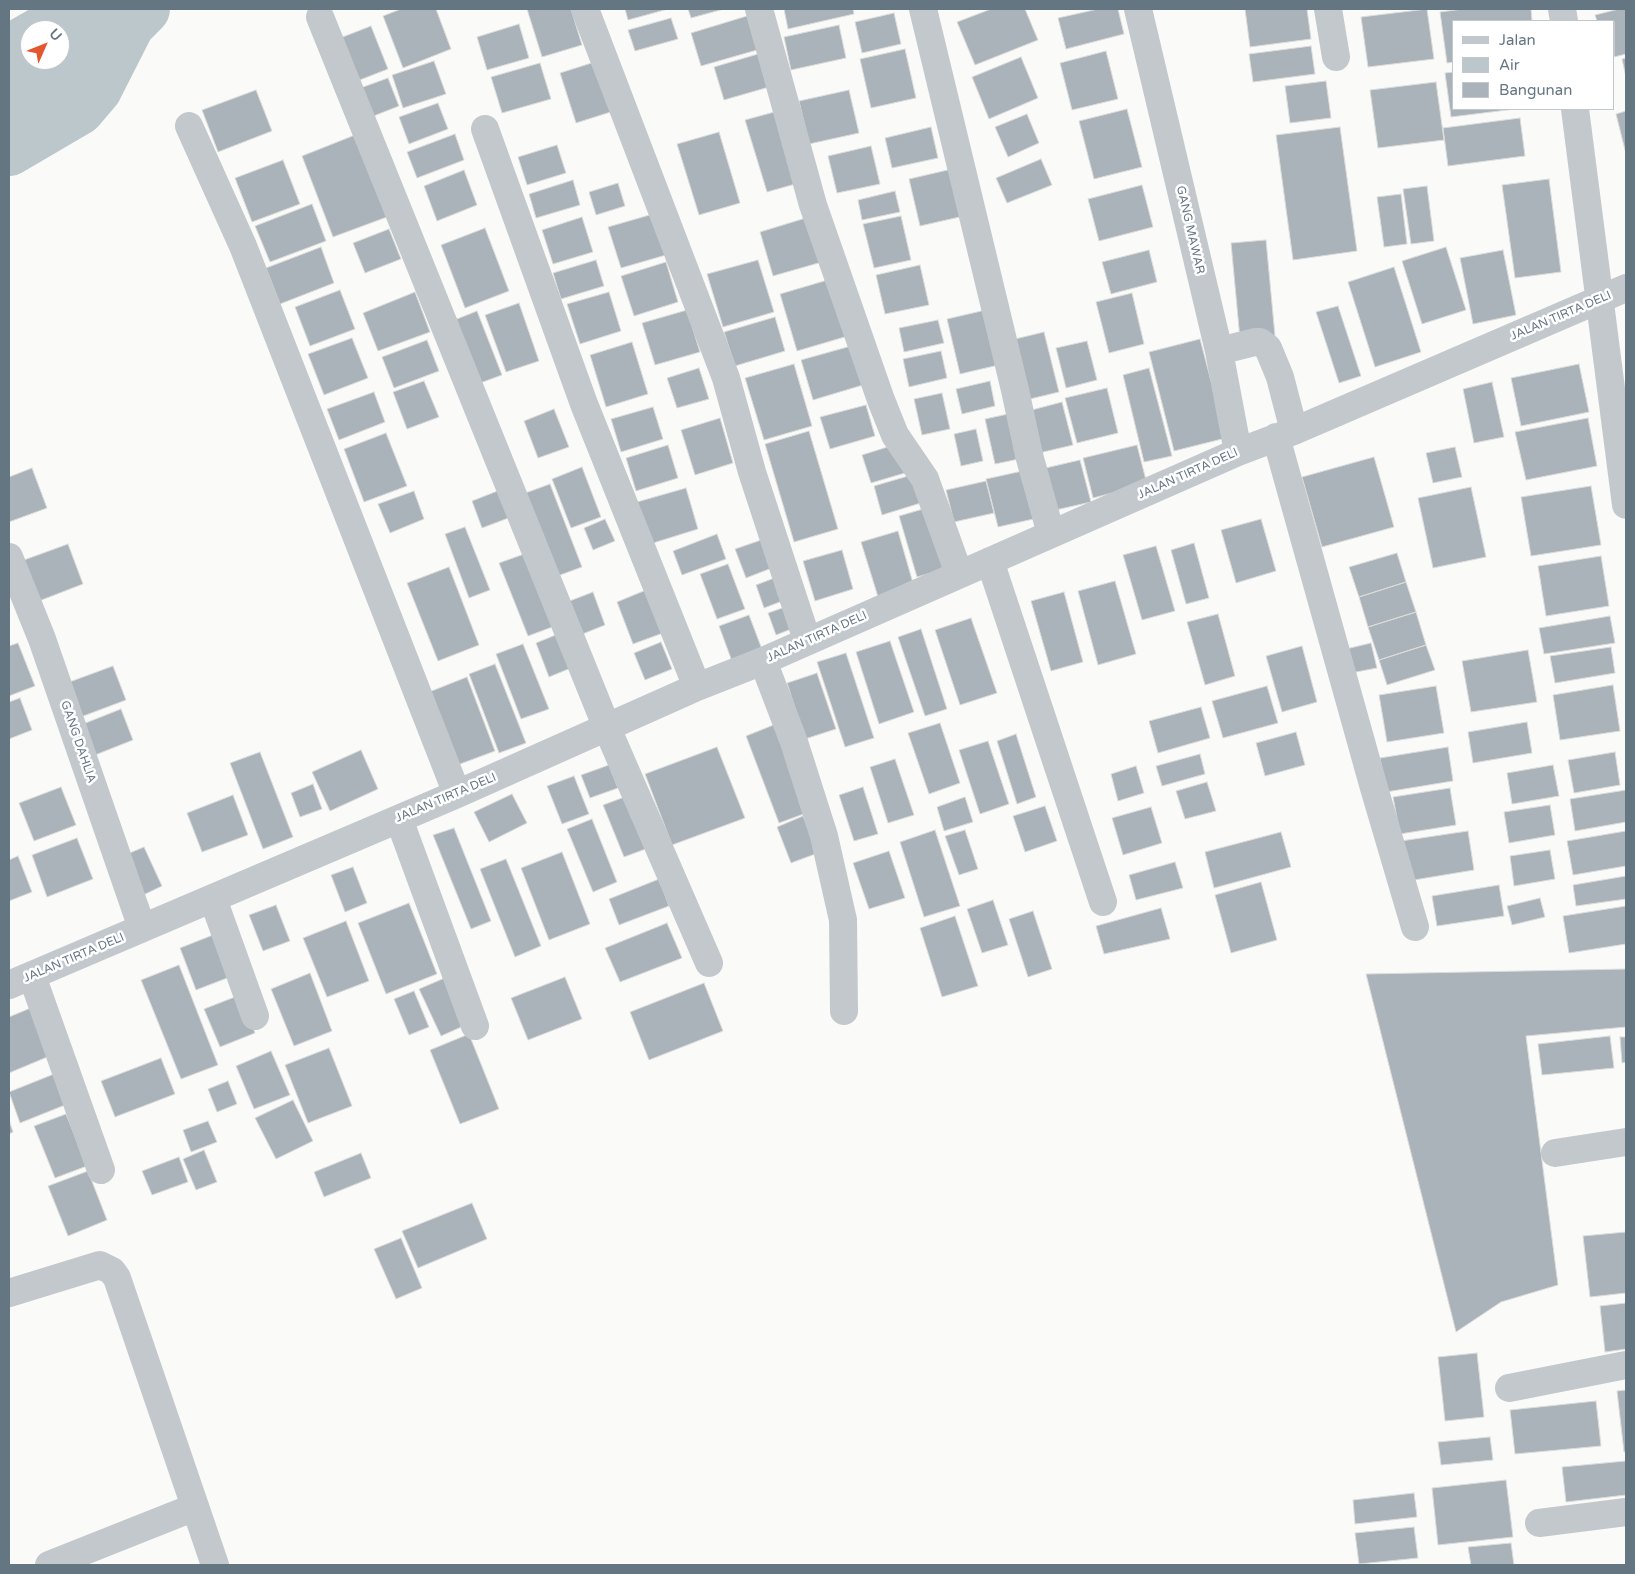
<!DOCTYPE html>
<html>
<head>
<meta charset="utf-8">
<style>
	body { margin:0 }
	#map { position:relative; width:1635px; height:1574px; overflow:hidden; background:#fafaf8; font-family:"Varela Round",sans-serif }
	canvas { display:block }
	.frame { position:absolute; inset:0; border:10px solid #657683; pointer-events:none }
	.legend { position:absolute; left:1452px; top:20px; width:162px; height:90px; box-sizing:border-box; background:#fff; border:1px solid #c1c8cd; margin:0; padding:6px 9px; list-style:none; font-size:15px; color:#657683 }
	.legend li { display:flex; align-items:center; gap:10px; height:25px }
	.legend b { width:25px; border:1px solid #c1c8cd }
	.north { position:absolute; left:20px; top:20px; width:50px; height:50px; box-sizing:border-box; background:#fff; border:1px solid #c1c8cd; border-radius:50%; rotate:46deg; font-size:14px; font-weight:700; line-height:20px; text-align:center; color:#657683 }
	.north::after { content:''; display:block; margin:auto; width:18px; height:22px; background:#e4572e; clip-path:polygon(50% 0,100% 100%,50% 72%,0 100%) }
</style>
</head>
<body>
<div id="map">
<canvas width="1635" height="1574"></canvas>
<div class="frame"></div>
<ul class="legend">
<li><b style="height:6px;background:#c3c8cc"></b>Jalan</li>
<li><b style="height:14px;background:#bbc7cb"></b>Air</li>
<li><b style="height:14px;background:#aab3b9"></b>Bangunan</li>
</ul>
<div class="north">U</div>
</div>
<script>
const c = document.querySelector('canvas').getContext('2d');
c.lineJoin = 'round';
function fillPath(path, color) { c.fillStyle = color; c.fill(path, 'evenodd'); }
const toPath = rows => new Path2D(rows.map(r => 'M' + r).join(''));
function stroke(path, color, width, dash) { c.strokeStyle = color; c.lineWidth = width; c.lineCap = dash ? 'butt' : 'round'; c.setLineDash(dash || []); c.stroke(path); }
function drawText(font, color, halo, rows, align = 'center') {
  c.font = font + ' "Varela Round",sans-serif'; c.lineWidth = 5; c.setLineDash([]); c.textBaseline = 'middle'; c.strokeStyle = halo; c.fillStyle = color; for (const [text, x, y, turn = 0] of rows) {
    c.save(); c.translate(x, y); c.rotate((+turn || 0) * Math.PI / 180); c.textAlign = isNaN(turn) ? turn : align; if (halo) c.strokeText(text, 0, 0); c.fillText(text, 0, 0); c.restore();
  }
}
fillPath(toPath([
	[30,9,155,9,143,37,61,103,9,124,9,21],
	[30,30,60,30,60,60,30,60]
]), '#bbc7cb');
stroke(toPath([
	[9,150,79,109,96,89,129,24,144,9]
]), '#bbc7cb', 52);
const building = toPath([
	[401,9,436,9,451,49,403,68,383,16,401,9],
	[527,9,571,9,582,45,542,57,527,9],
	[625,9,668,9,628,20,625,9],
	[688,9,724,9,691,18,688,9],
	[784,9,853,9,854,14,788,29,784,9],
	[991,9,1025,9,1038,40,975,65,957,22,991,9],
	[1098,9,1118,9,1124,34,1066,49,1058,18,1098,9],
	[1245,9,1307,9,1311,39,1250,47,1245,9],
	[1427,9,1434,59,1368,67,1361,17,1427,9],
	[1463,9,1531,9,1532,21,1454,21,1454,62,1447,63,1440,12,1463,9],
	[1619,9,1626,9,1626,54,1614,57,1614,21,1597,21,1595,15,1619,9],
	[894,13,901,44,862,53,855,22,894,13],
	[747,16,757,50,701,66,691,33,747,16],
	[671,18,678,39,635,51,628,30,671,18],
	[519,24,529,58,487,70,477,37,519,24],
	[839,25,846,58,791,70,784,37,839,25],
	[371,26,388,69,352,83,335,40,371,26],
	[1311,46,1315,74,1253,82,1249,54,1311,46],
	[905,49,916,98,871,108,860,59,905,49],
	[1106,51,1118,99,1072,110,1060,63,1106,51],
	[758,54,769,87,724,100,714,67,758,54],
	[1021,57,1038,98,989,119,972,77,1021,57],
	[1626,58,1626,77,1622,59,1626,58],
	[601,60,617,110,576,123,560,73,601,60],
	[434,61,446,94,403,108,392,75,434,61],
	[540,63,551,99,502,113,491,77,540,63],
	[1454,72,1454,109,1515,109,1451,117,1445,73,1454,72],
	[388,78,399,106,366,119,355,90,388,78],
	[1326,81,1331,118,1290,123,1285,86,1326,81],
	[1436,82,1444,140,1378,148,1370,90,1436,82],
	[256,90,272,131,218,152,202,110,256,90],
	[849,90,859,133,809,144,799,101,849,90],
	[438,103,448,129,409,144,399,117,438,103],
	[785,109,806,181,767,192,745,120,785,109],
	[1127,109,1142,167,1094,179,1079,121,1127,109],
	[1626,111,1626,149,1625,150,1616,114,1626,111],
	[1027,114,1039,143,1008,157,995,127,1027,114],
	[1520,118,1525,156,1448,166,1443,128,1520,118],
	[931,127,938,158,892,168,885,138,931,127],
	[1340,127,1357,251,1293,260,1276,135,1340,127],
	[719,132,740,203,699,215,677,144,719,132],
	[455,134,464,160,417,178,407,152,455,134],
	[355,135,387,217,333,237,302,156,355,135],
	[557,145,566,173,527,185,518,157,557,145],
	[871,146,880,184,837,193,828,156,871,146],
	[1041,159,1052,185,1007,203,996,178,1041,159],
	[283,160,300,204,252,222,235,178,283,160],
	[952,169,964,216,920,226,909,179,952,169],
	[464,170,477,205,437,221,424,186,464,170],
	[1549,179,1561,272,1515,278,1502,185,1549,179],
	[573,180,580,205,536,218,529,194,573,180],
	[618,183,625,206,596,215,589,192,618,183],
	[1142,185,1153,227,1099,241,1088,199,1142,185],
	[1427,186,1434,241,1411,244,1403,189,1427,186],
	[895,191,900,212,862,220,858,200,895,191],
	[1401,194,1407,244,1384,247,1377,197,1401,194],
	[312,204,326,241,270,262,255,226,312,204],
	[653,214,666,255,621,268,608,227,653,214],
	[901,216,911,260,874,268,863,224,901,216],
	[582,217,593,252,553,264,542,230,582,217],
	[809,217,822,262,773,276,760,232,809,217],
	[485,228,509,291,465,308,441,245,485,228],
	[389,229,401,259,365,273,353,243,389,229],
	[1266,240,1275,336,1240,339,1231,243,1266,240],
	[321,247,334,283,280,304,266,268,321,247],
	[1446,247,1466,310,1422,324,1402,261,1446,247],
	[1149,250,1157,282,1111,294,1102,262,1149,250],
	[1503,250,1516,315,1473,324,1460,258,1503,250],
	[596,260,604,286,561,299,553,273,596,260],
	[758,260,774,312,723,327,707,274,758,260],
	[666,262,678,302,634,316,621,276,666,262],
	[920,265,929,305,885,314,876,275,920,265],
	[1394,267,1421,352,1375,367,1348,282,1394,267],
	[831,279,848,336,797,351,780,294,831,279],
	[340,290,355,329,310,346,295,307,340,290],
	[415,292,430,332,378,351,363,313,415,292],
	[609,292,621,331,580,344,567,304,609,292],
	[1132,293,1144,344,1109,353,1096,302,1132,293],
	[519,303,539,361,506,372,485,315,519,303],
	[1338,306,1361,376,1339,383,1316,312,1338,306],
	[990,309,1003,364,960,374,947,319,990,309],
	[687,310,700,352,655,365,642,323,687,310],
	[477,311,502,375,472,386,447,323,477,311],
	[775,317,785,351,735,366,724,332,775,317],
	[938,320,944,343,904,352,899,328,938,320],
	[1044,332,1059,392,1030,399,1015,339,1044,332],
	[352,338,368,378,324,395,308,354,352,338],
	[1200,339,1226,438,1174,451,1149,352,1200,339],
	[427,340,439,371,394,388,382,357,427,340],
	[1087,341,1097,380,1066,388,1056,348,1087,341],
	[632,342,648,394,606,407,590,355,632,342],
	[851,346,863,385,813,400,801,360,851,346],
	[941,351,947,378,909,387,903,359,941,351],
	[794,364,812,426,764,440,745,378,794,364],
	[1579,364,1589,412,1521,426,1511,378,1579,364],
	[699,368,709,399,677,408,667,378,699,368],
	[1149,368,1172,456,1144,462,1123,375,1149,368],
	[424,381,439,417,407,429,393,392,424,381],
	[990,381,995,406,962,414,956,389,990,381],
	[1492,382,1504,437,1474,443,1463,389,1492,382],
	[1107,388,1118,433,1077,443,1065,398,1107,388],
	[374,392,385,422,339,440,327,409,374,392],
	[942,393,950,429,922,435,914,399,942,393],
	[1062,402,1073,445,1039,453,1028,411,1062,402],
	[866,405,875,436,830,449,820,417,866,405],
	[653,407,663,439,621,452,611,419,653,407],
	[554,409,569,447,538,458,524,421,554,409],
	[1008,414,1019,459,995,464,985,419,1008,414],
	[720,418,733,463,695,475,681,430,720,418],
	[1588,418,1597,466,1526,480,1515,432,1588,418],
	[976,429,983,461,961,466,954,434,976,429],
	[809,431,838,529,794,542,765,444,809,431],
	[386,433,407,486,364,502,344,449,386,433],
	[897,444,905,473,871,483,862,455,897,444],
	[668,445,678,478,636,491,626,458,668,445],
	[1137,445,1147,484,1093,498,1083,458,1137,445],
	[1455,447,1462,477,1433,483,1426,453,1455,447],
	[1374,457,1394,527,1322,547,1302,477,1374,457],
	[1080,460,1091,502,1047,512,1037,470,1080,460],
	[582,467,601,517,571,528,552,479,582,467],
	[32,468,47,508,9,522,9,477,32,468],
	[1027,470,1038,518,998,527,986,479,1027,470],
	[915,474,924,502,882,515,874,486,915,474],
	[986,481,994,513,954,522,946,490,986,481],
	[550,484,582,567,552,578,520,495,550,484],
	[1591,486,1601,545,1531,556,1521,497,1591,486],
	[1471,487,1486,557,1433,568,1418,498,1471,487],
	[686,488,698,529,650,544,637,502,686,488],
	[500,490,511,517,482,528,472,501,500,490],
	[414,491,424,519,390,533,378,504,414,491],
	[930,507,948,568,917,577,899,516,930,507],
	[605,519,615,541,593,550,584,528,605,519],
	[1261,519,1276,571,1236,583,1221,530,1261,519],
	[465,527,490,590,469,598,445,534,465,527],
	[898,531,915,590,879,600,861,542,898,531],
	[717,534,726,559,682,575,673,551,717,534],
	[767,538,777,566,746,578,735,549,767,538],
	[1194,543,1209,598,1186,604,1171,550,1194,543],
	[68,544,83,584,39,601,24,560,68,544],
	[1156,546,1175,611,1142,620,1123,555,1156,546],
	[842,550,853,589,815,601,803,561,842,550],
	[527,553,555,626,528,636,499,563,527,553],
	[1397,553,1406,582,1359,597,1349,567,1397,553],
	[1601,556,1609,606,1546,616,1538,566,1601,556],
	[728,564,745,609,717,619,700,574,728,564],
	[449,567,479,645,438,661,407,583,449,567],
	[777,577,785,600,764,608,756,585,777,577],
	[1115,581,1136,654,1098,665,1078,591,1115,581],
	[1406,582,1416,612,1368,627,1359,597,1406,582],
	[646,590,663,633,633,644,617,602,646,590],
	[593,592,605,625,580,635,567,602,593,592],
	[1064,592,1083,662,1051,671,1031,601,1064,592],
	[791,605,799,626,776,635,768,613,791,605],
	[1416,612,1426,645,1379,660,1368,627,1416,612],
	[1218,614,1235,676,1205,685,1187,622,1218,614],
	[749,615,763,652,733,664,719,626,749,615],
	[1610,616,1615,643,1544,654,1539,628,1610,616],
	[971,618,997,693,960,705,935,630,971,618],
	[921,629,947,709,925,716,898,637,921,629],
	[558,634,571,668,549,677,536,643,558,634],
	[890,641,914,712,879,724,856,652,890,641],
	[661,642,672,669,645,680,634,653,661,642],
	[18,643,35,686,9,696,9,646,18,643],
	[1371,643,1377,668,1351,673,1346,649,1371,643],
	[523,644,549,709,521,719,496,654,523,644],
	[1426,645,1435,670,1387,685,1379,660,1426,645],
	[1302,646,1317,702,1282,712,1266,656,1302,646],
	[1611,647,1615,673,1555,683,1550,656,1611,647],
	[1528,650,1537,702,1471,712,1462,661,1528,650],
	[846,653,874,738,845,747,817,662,846,653],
	[495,664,526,743,499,753,469,674,495,664],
	[113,666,126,700,78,718,64,684,113,666],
	[817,673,836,729,805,739,787,683,817,673],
	[467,677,495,751,452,767,424,694,467,677],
	[1613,685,1620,731,1560,740,1553,695,1613,685],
	[1267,686,1278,723,1223,738,1212,701,1267,686],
	[1436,686,1444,733,1387,742,1379,695,1436,686],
	[20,698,32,730,9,739,9,702,20,698],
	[1201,707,1210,738,1158,753,1149,721,1201,707],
	[121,709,133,740,90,757,78,726,121,709],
	[1527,722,1532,753,1473,763,1468,732,1527,722],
	[940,723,960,783,929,794,908,733,940,723],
	[776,724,809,812,779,823,746,736,776,724],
	[1296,732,1305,765,1265,776,1256,743,1296,732],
	[1016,734,1036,797,1017,804,997,741,1016,734],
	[988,741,1009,804,980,814,959,750,988,741],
	[717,747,745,818,672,845,645,774,717,747],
	[1448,747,1453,781,1386,792,1380,758,1448,747],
	[361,750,378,789,330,811,312,772,361,750],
	[260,752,293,837,263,849,230,763,260,752],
	[1615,752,1620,785,1574,793,1568,760,1615,752],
	[1200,754,1205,774,1162,786,1156,766,1200,754],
	[895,759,914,815,888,823,870,767,895,759],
	[609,765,618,788,590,798,581,775,609,765],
	[1553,765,1559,796,1512,804,1507,773,1553,765],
	[1136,766,1144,793,1118,801,1111,774,1136,766],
	[574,776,589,814,562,824,547,786,574,776],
	[1207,782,1216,811,1185,819,1176,791,1207,782],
	[313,784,322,809,300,817,291,793,313,784],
	[61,787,76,825,34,841,19,803,61,787],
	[863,787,878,834,854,841,839,795,863,787],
	[1450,788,1456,825,1400,834,1393,797,1450,788],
	[1626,790,1626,822,1575,831,1570,799,1626,790],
	[512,794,527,823,489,842,474,812,512,794],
	[233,795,248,835,202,852,187,813,233,795],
	[630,795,651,847,624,857,603,805,630,795],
	[965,797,973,822,944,831,937,807,965,797],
	[1550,805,1555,835,1509,843,1504,812,1550,805],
	[1045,806,1057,841,1025,852,1013,816,1045,806],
	[1151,807,1162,843,1123,855,1112,818,1151,807],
	[803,816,818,853,791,863,777,827,803,816],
	[592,819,617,882,593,892,567,829,592,819],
	[454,828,491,921,471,929,433,835,454,828],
	[935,830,960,906,924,917,900,842,935,830],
	[965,830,978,869,959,875,945,836,965,830],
	[1468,831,1474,870,1408,881,1401,841,1468,831],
	[1626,831,1626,866,1573,875,1567,841,1626,831],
	[1281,832,1291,867,1214,888,1205,852,1281,832],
	[77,838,93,879,47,897,32,855,77,838],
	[144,847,162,886,139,897,120,857,144,847],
	[1550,850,1555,879,1514,886,1510,856,1550,850],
	[889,851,905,898,869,909,853,863,889,851],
	[562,852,590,924,549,940,521,868,562,852],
	[18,856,32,892,9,901,9,860,18,856],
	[506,859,541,946,515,957,480,869,506,859],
	[1175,862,1183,888,1136,900,1129,875,1175,862],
	[353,867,367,903,345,912,331,875,353,867],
	[1626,876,1626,899,1576,906,1573,885,1626,876],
	[659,879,669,906,619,925,609,899,659,879],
	[1261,882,1277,940,1231,953,1215,895,1261,882],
	[1499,885,1504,916,1437,926,1432,896,1499,885],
	[1540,898,1545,917,1512,925,1507,906,1540,898],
	[993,900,1008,945,982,953,967,909,993,900],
	[409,903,437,974,386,994,358,923,409,903],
	[276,905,290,941,263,951,249,915,276,905],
	[1626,906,1626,944,1569,953,1563,916,1626,906],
	[1161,908,1170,939,1104,954,1096,926,1161,908],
	[1033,911,1052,969,1028,977,1009,919,1033,911],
	[955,916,978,986,942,997,920,928,955,916],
	[346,921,369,981,327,997,303,938,346,921],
	[667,923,682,958,620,982,605,948,667,923],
	[218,933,235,975,196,990,180,948,218,933],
	[179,965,218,1065,181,1079,141,980,179,965],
	[1626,969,1626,1027,1526,1036,1558,1285,1501,1302,1456,1332,1366,974,1626,969],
	[310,973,332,1031,294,1046,271,989,310,973],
	[447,977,468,1024,441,1036,419,989,447,977],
	[565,977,582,1019,528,1040,511,998,565,977],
	[704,983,723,1031,649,1060,630,1012,704,983],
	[414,991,429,1027,409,1035,394,999,414,991],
	[240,995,255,1033,220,1047,204,1009,240,995],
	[33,1007,52,1055,9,1073,9,1017,33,1007],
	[469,1034,499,1109,460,1124,430,1050,469,1034],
	[1610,1036,1614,1068,1542,1075,1538,1044,1610,1036],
	[1620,1037,1626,1037,1626,1062,1622,1063,1620,1037],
	[329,1048,352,1106,308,1123,285,1065,329,1048],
	[271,1051,290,1095,254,1109,236,1066,271,1051],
	[161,1058,175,1094,115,1117,101,1081,161,1058],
	[59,1072,70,1103,20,1123,9,1092,59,1072],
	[228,1081,237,1104,217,1112,208,1089,228,1081],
	[293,1100,313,1141,276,1159,255,1118,293,1100],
	[66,1114,87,1166,55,1178,34,1126,66,1114],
	[9,1120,13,1132,9,1134,9,1120],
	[208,1121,217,1142,191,1152,183,1130,208,1121],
	[204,1150,217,1182,196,1190,183,1159,204,1150],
	[361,1153,371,1178,324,1197,314,1172,361,1153],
	[179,1157,188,1182,152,1195,142,1171,179,1157],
	[88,1171,107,1220,68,1236,48,1186,88,1171],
	[472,1203,487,1239,418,1268,402,1231,472,1203],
	[1626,1232,1626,1293,1590,1297,1583,1236,1626,1232],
	[401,1238,422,1288,396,1299,374,1249,401,1238],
	[1626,1303,1626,1349,1605,1352,1600,1306,1626,1303],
	[1477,1353,1484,1417,1445,1421,1438,1357,1477,1353],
	[1626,1390,1626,1452,1624,1452,1617,1391,1626,1390],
	[1596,1401,1601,1446,1515,1454,1510,1410,1596,1401],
	[1490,1437,1493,1460,1441,1465,1438,1442,1490,1437],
	[1626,1461,1626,1495,1566,1502,1562,1467,1626,1461],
	[1506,1480,1513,1537,1438,1545,1432,1488,1506,1480],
	[1414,1493,1417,1517,1355,1524,1353,1500,1414,1493],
	[1414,1527,1418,1558,1359,1564,1355,1533,1414,1527],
	[1511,1543,1514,1565,1471,1565,1468,1547,1511,1543]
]);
fillPath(building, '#aab3b9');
stroke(building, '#dcdcda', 1);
stroke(toPath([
	[585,9,726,378,752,472,807,640],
	[759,9,813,205,881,400,895,435,925,479,959,574],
	[923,9,1015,390,1029,455,1051,534],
	[1138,9,1219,351,1238,452],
	[1328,9,1336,57],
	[1562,9,1564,21],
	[320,17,607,728,709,963],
	[1575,109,1626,505],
	[189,126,243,246,457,794],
	[485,129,584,404,697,687],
	[1219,351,1255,342,1260,342,1268,348,1280,377,1294,431],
	[1276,437,1374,788,1415,927],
	[9,557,42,639,142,928],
	[990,561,1103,902],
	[763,661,794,742,824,836,843,920,844,1011],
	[399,819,475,1026],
	[213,899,255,1016],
	[32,976,101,1170],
	[9,985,457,794,697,687,763,661,1238,452,1294,431,1626,288],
	[1555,1153,1626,1142],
	[9,1293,100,1265,112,1271,117,1278,215,1565],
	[1509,1388,1626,1365],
	[1539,1523,1626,1512],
	[49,1565,195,1507]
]), '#c3c8cc', 28);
drawText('12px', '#657683', '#fff', [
	["GANG MAWAR",1190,230,77],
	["JALAN TIRTA DELI",1561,316,-23],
	["JALAN TIRTA DELI",1188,474,-24],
	["JALAN TIRTA DELI",817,637,-24],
	["GANG DAHLIA",78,742,71],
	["JALAN TIRTA DELI",446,798,-23],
	["JALAN TIRTA DELI",74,958,-23]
]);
</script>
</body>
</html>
